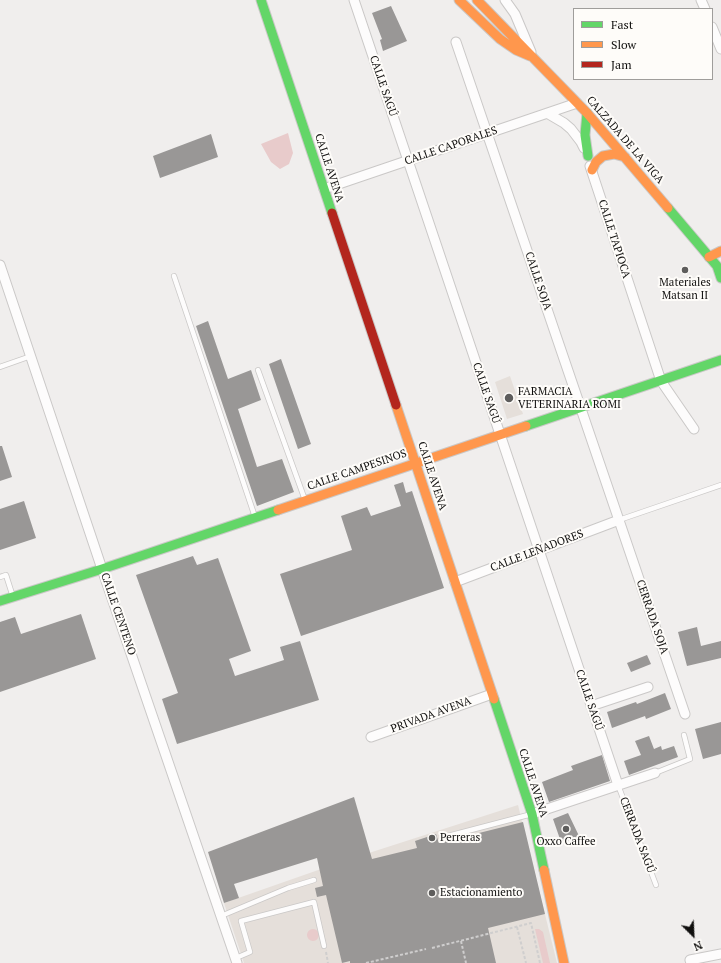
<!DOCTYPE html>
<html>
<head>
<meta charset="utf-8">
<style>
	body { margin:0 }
	#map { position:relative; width:721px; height:963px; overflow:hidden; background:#f0eeed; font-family:"PT Serif",serif }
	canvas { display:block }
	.legend { position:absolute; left:573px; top:8px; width:140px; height:72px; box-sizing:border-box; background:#fefcf9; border:1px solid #9f9d9b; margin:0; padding:5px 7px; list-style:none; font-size:12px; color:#100f0e }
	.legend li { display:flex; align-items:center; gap:8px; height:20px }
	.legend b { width:20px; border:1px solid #9f9d9b }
	.north { position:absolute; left:673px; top:915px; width:40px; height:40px; -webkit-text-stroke:3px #fefcf9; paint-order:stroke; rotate:156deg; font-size:11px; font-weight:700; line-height:16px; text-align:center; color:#100f0e }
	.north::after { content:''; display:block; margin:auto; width:14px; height:18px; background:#100f0e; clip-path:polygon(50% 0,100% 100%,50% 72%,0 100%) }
</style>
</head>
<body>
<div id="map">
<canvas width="721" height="963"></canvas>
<ul class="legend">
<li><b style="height:5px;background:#63d668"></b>Fast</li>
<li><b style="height:5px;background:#ff974d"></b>Slow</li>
<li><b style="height:5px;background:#b3261e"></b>Jam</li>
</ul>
<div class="north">N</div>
</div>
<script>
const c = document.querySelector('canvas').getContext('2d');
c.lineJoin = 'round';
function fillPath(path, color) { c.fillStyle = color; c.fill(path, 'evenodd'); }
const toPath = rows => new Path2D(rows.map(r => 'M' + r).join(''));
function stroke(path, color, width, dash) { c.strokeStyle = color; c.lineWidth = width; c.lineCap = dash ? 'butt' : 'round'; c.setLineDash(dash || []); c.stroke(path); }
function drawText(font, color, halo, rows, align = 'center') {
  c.font = font + ' "PT Serif",serif'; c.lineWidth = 4; c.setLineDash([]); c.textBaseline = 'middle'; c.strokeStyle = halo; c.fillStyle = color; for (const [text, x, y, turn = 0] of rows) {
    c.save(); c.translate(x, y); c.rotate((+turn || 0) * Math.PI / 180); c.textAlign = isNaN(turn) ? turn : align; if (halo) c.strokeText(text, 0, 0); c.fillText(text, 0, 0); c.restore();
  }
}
fillPath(toPath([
	[510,376,523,414,507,419,495,382],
	[518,805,557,963,244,963,224,903,344,861]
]), '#e5dfda');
fillPath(toPath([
	[288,133,293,153,289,164,280,169,271,162,261,144],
	[535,929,539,929,543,932,550,963,543,963],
	'307 935a6 6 0 1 1 12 0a6 6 0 1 1-12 0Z'
]), '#e8cbcb');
fillPath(toPath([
	[391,6,407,41,383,51,380,40,382,39,372,13],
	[211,134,218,157,160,178,153,156],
	[208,321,228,379,251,370,261,400,238,409,257,467,282,459,294,492,257,506,196,326],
	[281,359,311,444,298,449,269,364],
	[0,446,2,446,12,477,0,481],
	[403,482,406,493,412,491,444,588,301,636,280,574,352,550,341,516,367,507,371,516,401,506,394,485],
	[24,501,36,538,0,550,0,509],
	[193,556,197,565,218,558,251,651,229,659,235,676,284,660,280,647,300,641,319,700,177,744,162,699,178,693,136,575],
	[81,614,96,659,0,692,0,622,15,617,21,634],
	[697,627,701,646,721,641,721,658,687,666,678,632],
	[647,655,651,664,631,672,627,663],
	[665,693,671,709,646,719,645,716,612,728,607,712,636,702,637,704],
	[721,722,721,754,703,759,695,729],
	[649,736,654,749,661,746,662,750,674,746,678,757,629,775,624,761,641,755,635,741],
	[602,755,610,781,549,802,542,782,573,770,571,766],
	[354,797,372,859,417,848,415,841,436,834,439,843,523,822,545,914,488,928,496,963,350,963,350,961,342,963,326,895,317,897,315,888,323,886,317,858,234,884,239,898,224,903,208,852],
	[568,813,580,838,561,842,553,819]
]), '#999796');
const lane = toPath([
	[174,276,255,517],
	[0,367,31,356],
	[258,370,305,500],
	[619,520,721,485],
	[0,577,6,575,13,597],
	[655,773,690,759,684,735],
	[618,785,656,885],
	[448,836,532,814],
	[221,916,288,888,314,880],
	[236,958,250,952,241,921,314,902,324,946]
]);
const street = toPath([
	[354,0,618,785],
	[505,0,515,14,531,52],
	[701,0,705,9],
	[712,27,721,49],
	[456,42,685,714],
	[547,113,564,123,571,129,581,142,584,148],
	[590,166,661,381,694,429],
	[324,189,577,103],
	[0,265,102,569,237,963],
	[455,582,619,520],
	[591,706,648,687],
	[371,737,492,694],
	[532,814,655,773],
	[691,963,690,960,721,954]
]);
const fast = toPath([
	[261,0,332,213],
	[587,113,585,135,588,156],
	[668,208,717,266,721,278],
	[526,426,721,360],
	[0,601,102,569,278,510],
	[494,699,532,814,544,870]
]);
const slow = toPath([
	[459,0,500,39,516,50,530,56],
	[477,0,587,113,668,208],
	[592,170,596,162,603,156,614,154,625,157],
	[709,257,721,251],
	[396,405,494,699],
	[278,510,526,426],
	[544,870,564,963]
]);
const jam = toPath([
	[332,213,396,405]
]);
stroke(lane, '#cac8c7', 6);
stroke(street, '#cac8c7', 11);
stroke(fast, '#cac8c7', 11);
stroke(slow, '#cac8c7', 11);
stroke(jam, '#cac8c7', 11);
stroke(toPath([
	[517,927,526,963],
	[461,941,466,963],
	[432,948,531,923,540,963],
	[326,952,328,963],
	[366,963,426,949]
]), '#cfcece', 2, [3, 2]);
stroke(lane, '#fdfcfc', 4.5);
stroke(street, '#fdfcfc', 9);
stroke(fast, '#63d668', 9);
stroke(slow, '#ff974d', 9);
stroke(jam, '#b3261e', 9);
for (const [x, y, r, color] of [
	[685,270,4,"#5e5d5c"],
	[509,398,5,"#5e5d5c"],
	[566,829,4,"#5e5d5c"],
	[432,838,4,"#5e5d5c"],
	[432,893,4,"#5e5d5c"]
]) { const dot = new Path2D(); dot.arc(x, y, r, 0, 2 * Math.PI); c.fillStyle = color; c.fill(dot); stroke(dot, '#fefcf9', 1.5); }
drawText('11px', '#100f0e', '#fefcf9', [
	["CALLE SAGÚ",383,86,71],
	["CALZADA DE LA VIGA",625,140,49],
	["CALLE CAPORALES",451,146,-19],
	["CALLE AVENA",329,168,72],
	["CALLE TAPIOCA",614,239,72],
	["CALLE SOJA",538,281,71],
	["CALLE SAGÚ",486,393,71],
	["CALLE CAMPESINOS",357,470,-19],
	["CALLE AVENA",432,476,72],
	["CALLE LEÑADORES",537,551,-21],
	["CALLE CENTENO",118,614,71],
	["CERRADA SOJA",652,617,71],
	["CALLE SAGÚ",589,700,71],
	["PRIVADA AVENA",431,715,-20],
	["CALLE AVENA",533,783,72],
	["CERRADA SAGÚ",637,835,69]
]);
drawText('11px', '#100f0e', '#fefcf9', [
	["Materiales",685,283,"center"],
	["Matsan II",685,296,"center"],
	["FARMACIA",518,392],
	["VETERINARIA ROMI",518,405],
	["Perreras",440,838],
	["Oxxo Caffee",566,842,"center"],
	["Estacionamiento",440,893]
], 'left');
</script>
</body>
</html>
